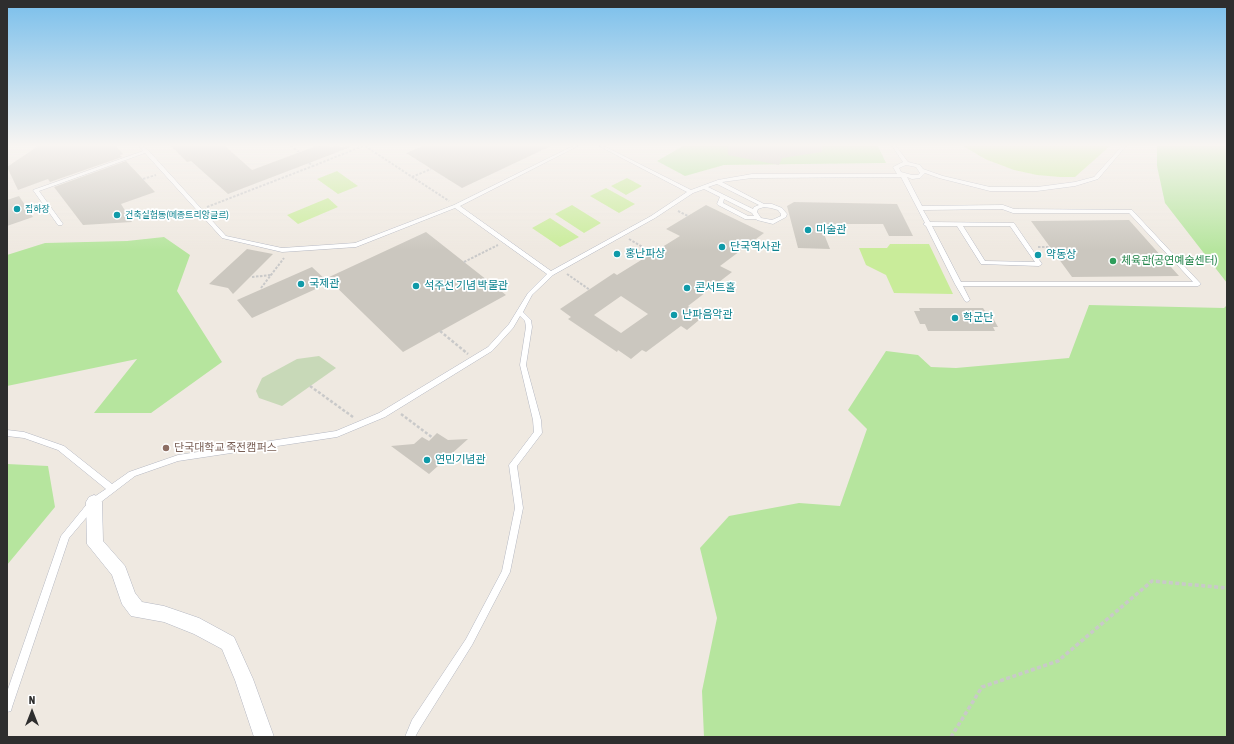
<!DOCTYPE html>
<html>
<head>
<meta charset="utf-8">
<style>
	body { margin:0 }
	#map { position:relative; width:1234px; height:744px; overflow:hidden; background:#efe9e1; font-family:"Asap Condensed",sans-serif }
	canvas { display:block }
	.frame { position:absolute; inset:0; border:8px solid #2e2e2e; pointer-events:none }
	.north { position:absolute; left:12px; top:692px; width:40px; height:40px; -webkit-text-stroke:3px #fff; paint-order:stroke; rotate:0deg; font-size:11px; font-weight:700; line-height:16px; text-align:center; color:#2e2e2e }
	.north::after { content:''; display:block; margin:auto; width:14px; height:18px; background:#2e2e2e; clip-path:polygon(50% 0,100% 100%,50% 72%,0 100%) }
</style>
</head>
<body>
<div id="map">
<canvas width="1234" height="744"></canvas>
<div class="frame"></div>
<div class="north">N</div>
</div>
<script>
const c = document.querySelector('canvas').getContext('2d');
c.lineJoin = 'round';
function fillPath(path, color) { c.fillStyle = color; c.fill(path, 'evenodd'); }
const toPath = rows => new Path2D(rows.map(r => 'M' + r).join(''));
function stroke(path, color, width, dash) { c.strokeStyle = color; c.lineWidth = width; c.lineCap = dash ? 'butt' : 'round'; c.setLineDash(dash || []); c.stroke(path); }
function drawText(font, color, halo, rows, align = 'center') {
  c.font = font + ' "Asap Condensed","Noto Sans KR",sans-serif'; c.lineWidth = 3.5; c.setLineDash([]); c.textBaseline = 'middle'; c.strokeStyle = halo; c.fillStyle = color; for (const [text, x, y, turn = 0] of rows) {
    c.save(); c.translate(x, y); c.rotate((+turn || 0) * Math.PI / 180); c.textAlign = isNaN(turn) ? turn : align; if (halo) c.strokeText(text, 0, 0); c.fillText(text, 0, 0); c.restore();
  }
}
fillPath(toPath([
	[683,146,878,146,886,163,724,165,685,176,657,161],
	[1157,146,1227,146,1227,283,1165,203,1157,166],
	[164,237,190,255,177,291,222,362,151,413,94,413,137,359,7,386,7,255,45,243,127,241],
	[1089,305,1224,308,1227,305,1227,737,704,737,702,691,717,618,700,548,729,516,799,503,840,506,867,429,848,410,886,351,918,355,931,367,956,368,1069,358],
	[7,464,48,466,55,507,7,565]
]), '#b6e59e');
fillPath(toPath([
	[319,356,336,368,282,406,259,398,256,391,262,378,297,359]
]), '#c8d9b8');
fillPath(toPath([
	[963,146,1110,146,1075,177,1060,177,1037,175,1014,170,985,159],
	[337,171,358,186,338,194,317,179],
	[627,178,642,186,626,195,611,186],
	[606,188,635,204,619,213,590,196],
	[328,198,338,207,298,224,287,215],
	[572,205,601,223,584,233,555,214],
	[550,218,579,237,560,247,532,228],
	[890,244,929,244,953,294,894,293,886,275,866,265,859,248,887,248]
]), '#c9ec9a');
fillPath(toPath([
	[38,146,116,146,123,154,120,155,122,157,50,182,48,179,18,190,7,167],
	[171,146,225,146,252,170,316,146,351,147,228,194,191,161,187,162],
	[423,146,551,146,462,188,406,153],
	[728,146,822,146,822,152,782,158,779,165,728,155],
	[126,161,155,192,121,204,132,222,83,225,54,187],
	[19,196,33,217,7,226,7,200],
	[794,202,897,204,913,236,889,236,883,224,820,224,830,249,798,248,787,206],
	[706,205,764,233,720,266,732,272,688,306,704,316,687,330,681,326,646,352,642,350,631,359,618,350,617,352,568,319,571,317,560,309,614,273,617,275,680,236,666,229],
	[621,296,648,314,621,333,594,315],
	[1129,220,1179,276,1072,277,1031,221],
	[426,232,506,295,403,352,327,278],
	[247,249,273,254,233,294,228,288,209,284],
	[312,267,329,283,252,318,237,300],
	[919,308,983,308,985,311,989,311,998,327,993,327,995,331,928,331,925,324,920,324,914,311,920,311],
	[437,433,448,440,468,439,429,474,391,446,414,444,422,437,429,441]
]), '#cbc7bf');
const service = toPath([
	[139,146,143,146,148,150,226,236,282,248,355,243,454,205,573,146,578,146,460,206,551,271,651,216,687,192,599,146,604,146,691,190,718,180,752,174,897,174,893,167,903,162,892,146,896,146,908,162,920,165,923,169,943,176,990,187,1037,187,1075,182,1094,177,1122,146,1126,146,1098,179,1075,186,1037,191,990,191,939,178,925,173,920,178,912,179,907,177,922,206,1003,205,1014,209,1132,210,1201,284,1198,286,963,286,970,300,967,302,965,301,955,284,926,226,923,224,925,223,901,177,752,178,722,182,764,204,772,204,782,208,787,214,786,217,773,224,757,220,756,219,745,219,718,205,717,204,720,197,704,189,693,193,655,218,553,275,532,295,523,312,531,320,532,327,526,365,541,420,542,433,517,466,523,508,510,572,472,645,420,728,415,737,405,737,412,720,466,639,502,571,515,508,509,465,534,432,533,420,520,365,526,327,525,321,520,316,513,328,492,351,385,417,337,437,178,461,135,476,97,505,69,538,12,707,11,711,7,712,7,692,61,536,91,499,106,489,58,450,24,438,7,436,7,430,24,432,64,446,112,484,129,472,178,455,336,431,379,413,488,347,509,324,528,293,547,274,455,208,356,247,282,252,222,238,145,153,39,191,63,224,62,225,58,225,33,190,143,151,139,146],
	[906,165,916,167,920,173,918,175,912,175,901,172,899,168,906,165],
	[717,184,759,205,754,207,753,209,708,187,717,184],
	[724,199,752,213,754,216,748,216,723,203,724,199],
	[764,207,771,208,778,210,781,214,781,216,772,220,761,218,757,212,758,209,764,207],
	[1002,209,1013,213,1129,213,1193,282,961,282,932,226,957,226,981,264,1039,266,1042,264,1014,223,930,222,923,210,1002,209],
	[963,226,1010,226,1035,262,985,261,963,226]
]);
const minor = toPath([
	[94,495,99,497,102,502,103,541,125,566,135,593,142,602,164,606,199,618,234,637,253,679,274,737,254,737,235,680,222,649,194,634,164,622,131,616,122,604,112,575,87,544,86,502,89,497,94,495]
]);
stroke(service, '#b4b7c1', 1);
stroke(minor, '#b4b7c1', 1);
stroke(toPath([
	[291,146,299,152],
	[365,146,449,201],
	[309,163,313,166,363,146],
	[412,177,431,169],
	[143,179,156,175],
	[207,207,313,166],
	[678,211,688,216],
	[629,239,653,253],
	[1038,247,1049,247],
	[464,262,498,245],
	[567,274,590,290],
	[252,277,271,275],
	[261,288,284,258]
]), '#c9c9c9', 2, [2.5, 1.5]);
stroke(toPath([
	[440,331,468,354],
	[310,386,353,417],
	[401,414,433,438]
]), '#c9c9c9', 2.5, [3, 2]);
stroke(toPath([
	[951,737,982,687,1058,661,1152,581,1227,588]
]), '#c9c9c9', 3.5, [4, 2.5]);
fillPath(service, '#fff');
fillPath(minor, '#fff');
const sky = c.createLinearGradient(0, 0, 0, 250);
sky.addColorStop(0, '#7abfeb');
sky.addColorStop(0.58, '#f8f5f2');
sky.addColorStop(1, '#f8f5f200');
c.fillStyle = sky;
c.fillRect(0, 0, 1234, 250);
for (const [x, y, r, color] of [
	[17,209,4,"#0f9aa8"],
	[117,215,4,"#0f9aa8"],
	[808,230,4,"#0f9aa8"],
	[722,247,4,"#0f9aa8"],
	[617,254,4,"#0f9aa8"],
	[1038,255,4,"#0f9aa8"],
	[1113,261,4,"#2e9e5b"],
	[301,284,4,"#0f9aa8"],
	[416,286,4,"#0f9aa8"],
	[687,288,4,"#0f9aa8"],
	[674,315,4,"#0f9aa8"],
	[955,318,4,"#0f9aa8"],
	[166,448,4,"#8d6e63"],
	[427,460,4,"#0f9aa8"]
]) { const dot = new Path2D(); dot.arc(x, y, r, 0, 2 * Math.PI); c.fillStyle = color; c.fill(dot); stroke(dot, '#fff', 1.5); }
drawText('9px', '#0d838f', '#fff', [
	["집하장",25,209],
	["건축실험동(메종트리앙글르)",125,215]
], 'left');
drawText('11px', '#0d838f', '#fff', [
	["미술관",816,230],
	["단국역사관",730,247],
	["홍난파상",625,254],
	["약동상",1046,255],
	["국제관",309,284],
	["석주선 기념 박물관",424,286],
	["콘서트홀",695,288],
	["난파음악관",682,315],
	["학군단",963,318],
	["연민기념관",435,460]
], 'left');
drawText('11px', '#27864d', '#fff', [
	["체육관(공연예술센터)",1121,261]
], 'left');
drawText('11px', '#785e54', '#fff', [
	["단국대학교 죽전캠퍼스",174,448]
], 'left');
</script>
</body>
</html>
